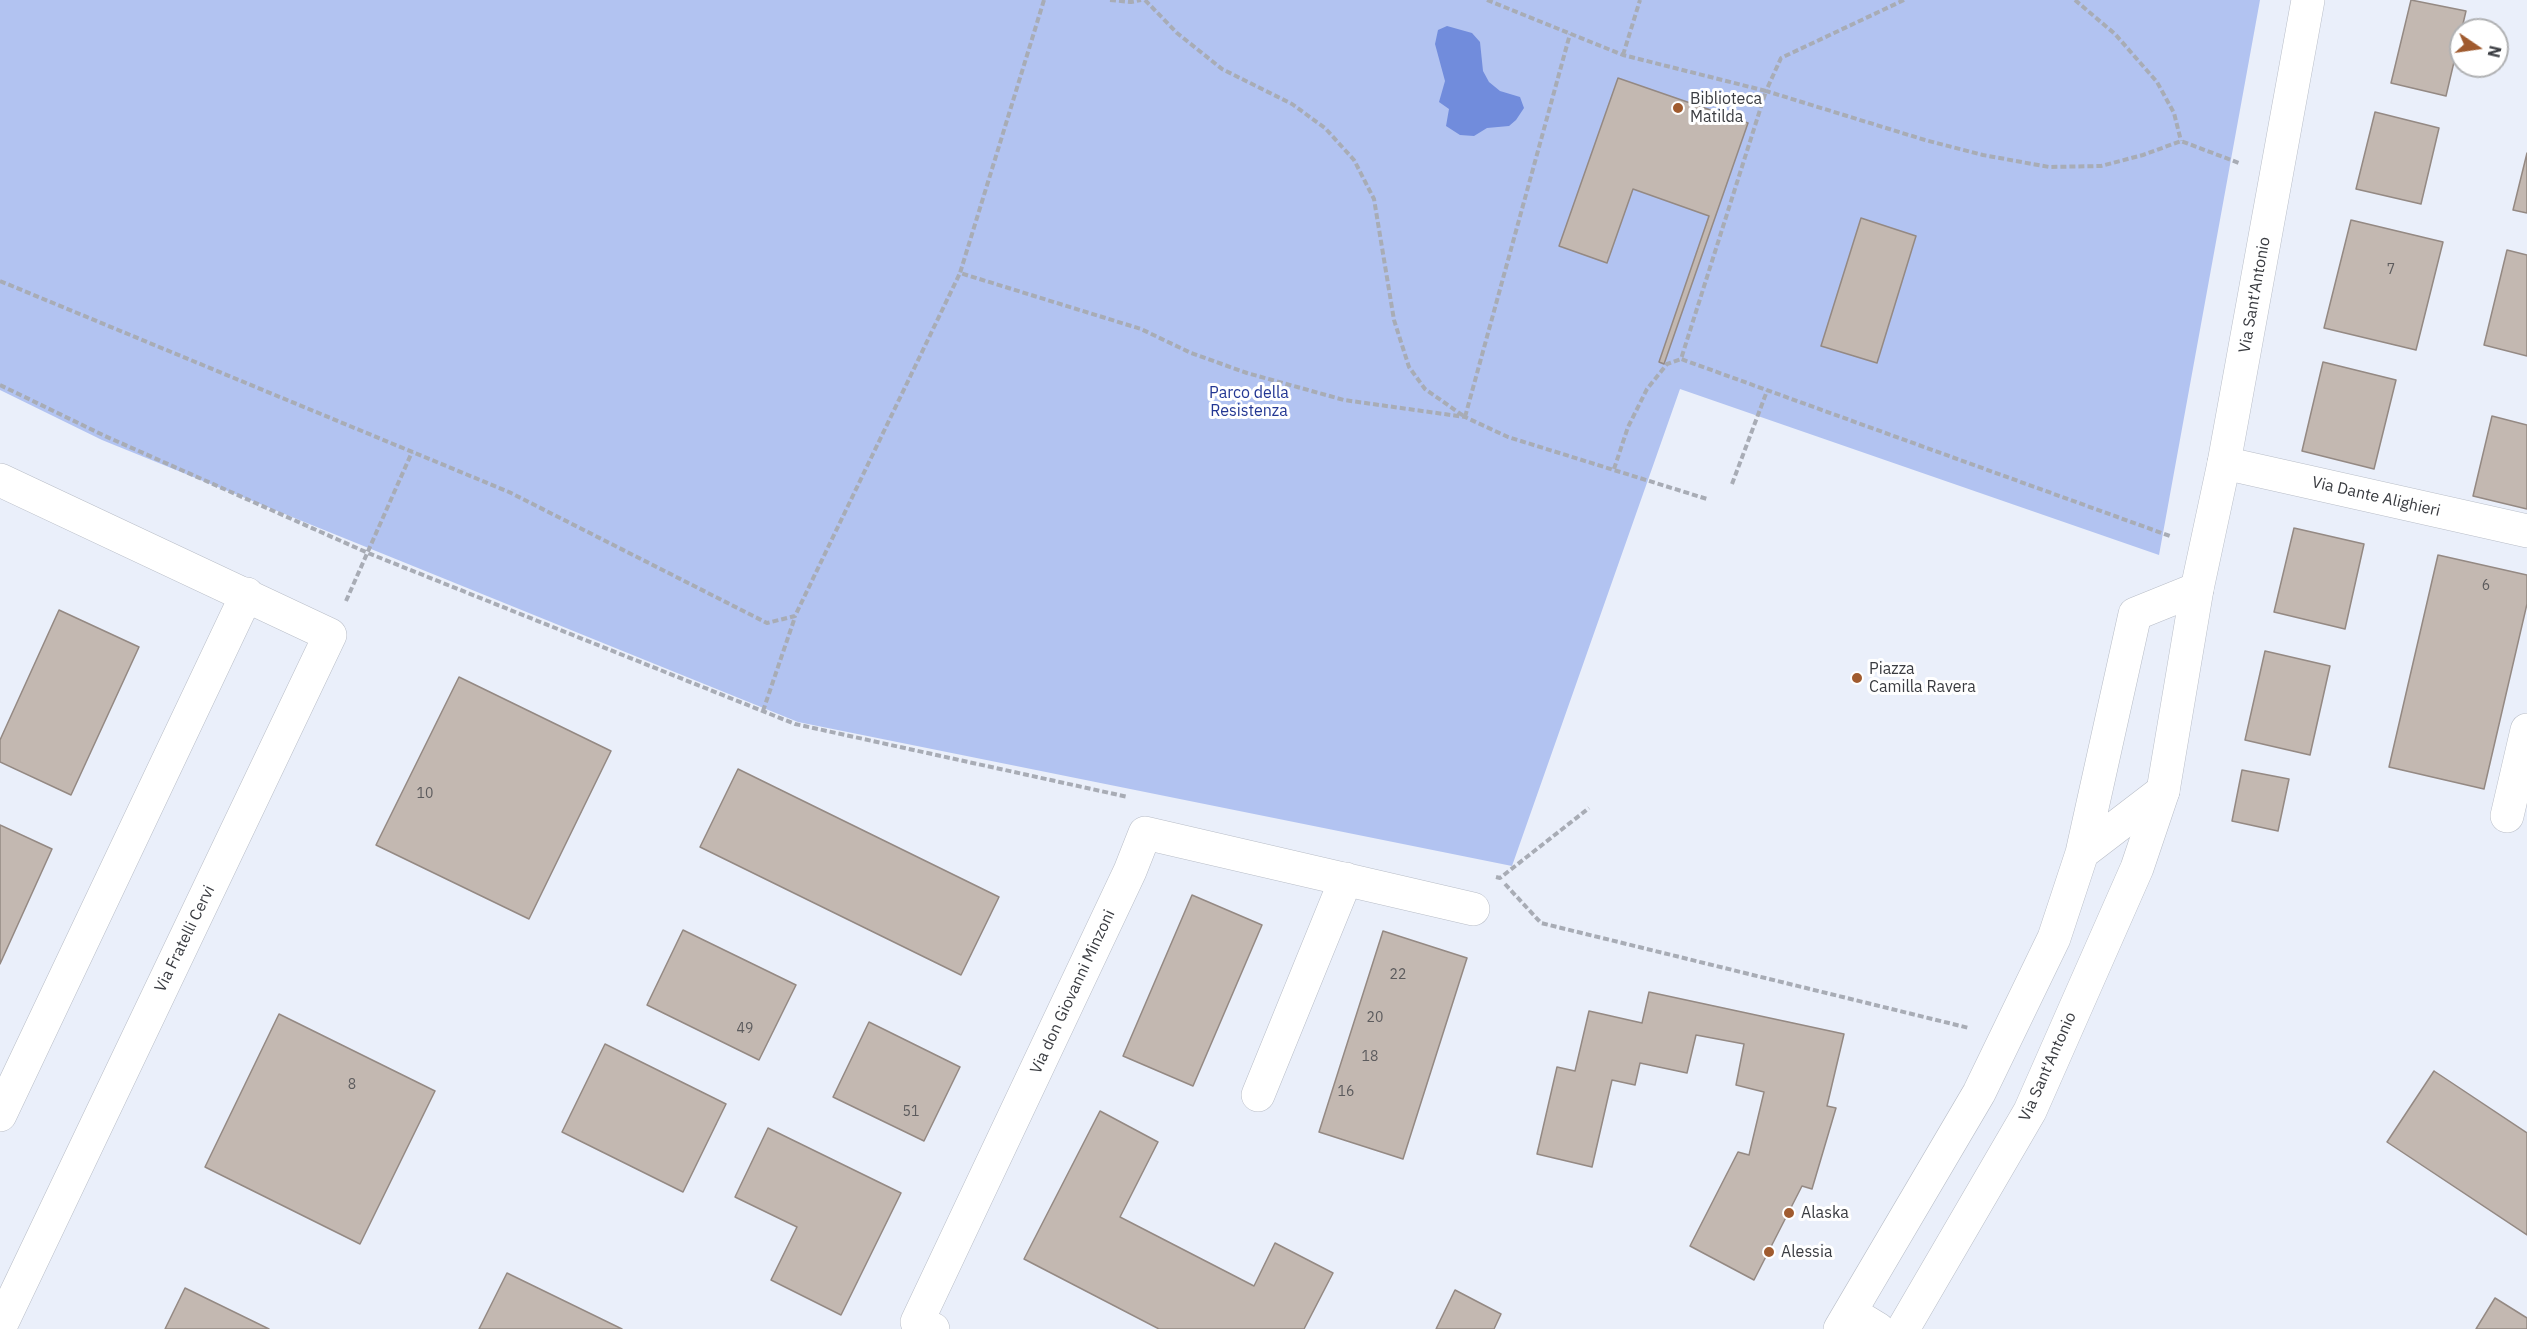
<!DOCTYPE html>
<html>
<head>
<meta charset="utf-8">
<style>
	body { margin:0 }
	#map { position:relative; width:2527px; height:1329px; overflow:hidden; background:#eaeffa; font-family:"IBM Plex Sans",sans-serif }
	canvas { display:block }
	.north { position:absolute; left:2449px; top:18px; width:60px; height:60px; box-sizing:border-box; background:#fff; border:2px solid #b0b1b3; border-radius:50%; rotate:103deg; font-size:16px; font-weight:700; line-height:24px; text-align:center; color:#3a3c41 }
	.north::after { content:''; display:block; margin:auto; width:21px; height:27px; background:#a05b2f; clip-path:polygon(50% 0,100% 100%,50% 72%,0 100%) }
</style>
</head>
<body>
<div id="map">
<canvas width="2527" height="1329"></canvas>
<div class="north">N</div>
</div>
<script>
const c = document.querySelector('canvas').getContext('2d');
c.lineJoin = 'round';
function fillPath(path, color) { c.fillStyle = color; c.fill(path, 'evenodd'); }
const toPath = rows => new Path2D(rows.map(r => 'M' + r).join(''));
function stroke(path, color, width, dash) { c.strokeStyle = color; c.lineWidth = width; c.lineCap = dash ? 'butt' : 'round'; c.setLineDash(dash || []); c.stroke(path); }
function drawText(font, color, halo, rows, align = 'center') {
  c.font = font + ' "IBM Plex Sans",sans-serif'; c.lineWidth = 6; c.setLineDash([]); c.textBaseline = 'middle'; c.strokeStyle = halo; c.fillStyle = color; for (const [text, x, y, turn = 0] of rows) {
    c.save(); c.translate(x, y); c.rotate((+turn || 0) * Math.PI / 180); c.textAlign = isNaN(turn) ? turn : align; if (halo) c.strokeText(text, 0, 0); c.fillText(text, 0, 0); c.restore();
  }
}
fillPath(toPath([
	[0,0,2260,0,2159,555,1680,389,1512,866,798,722,102,440,0,390]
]), '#b2c3f1');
fillPath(toPath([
	[1447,26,1472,33,1480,42,1483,71,1489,82,1500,91,1520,97,1524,108,1516,120,1509,126,1487,128,1474,136,1460,135,1446,126,1449,109,1439,102,1445,81,1435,44,1438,30]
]), '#718cdc');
const building = toPath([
	[2411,0,2466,11,2446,96,2391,83,2411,0],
	[1618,78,1748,123,1664,364,1659,362,1709,216,1633,189,1607,263,1559,246,1618,78],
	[2375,112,2439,128,2421,204,2356,189,2375,112],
	[2527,153,2527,213,2513,210,2527,153],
	[1861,218,1916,236,1877,363,1821,346,1861,218],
	[2351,220,2443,242,2416,350,2324,328,2351,220],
	[2507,250,2527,255,2527,356,2484,345,2507,250],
	[2323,362,2396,380,2374,469,2302,451,2323,362],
	[2492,416,2527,425,2527,509,2473,496,2492,416],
	[2294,528,2364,544,2345,629,2274,612,2294,528],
	[2438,555,2527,575,2527,604,2484,789,2389,767,2438,555],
	[59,610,139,647,71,795,0,762,0,740,59,610],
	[2265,651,2330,666,2310,755,2245,740,2265,651],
	[459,677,611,751,529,919,376,845,459,677],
	[738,769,999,897,961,975,700,847,738,769],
	[2242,770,2289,779,2278,831,2232,821,2242,770],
	[0,825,52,849,0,964,0,825],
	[1192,895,1262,925,1193,1086,1123,1056,1192,895],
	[683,930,796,985,759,1060,647,1005,683,930],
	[1383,931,1467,958,1403,1159,1319,1132,1383,931],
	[1649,992,1844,1034,1827,1106,1836,1108,1812,1189,1802,1186,1754,1280,1690,1246,1738,1152,1749,1155,1764,1092,1736,1085,1744,1044,1696,1035,1687,1073,1640,1063,1635,1085,1612,1080,1592,1167,1537,1154,1557,1067,1575,1071,1589,1011,1642,1023,1649,992],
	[279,1014,435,1091,360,1244,205,1167,279,1014],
	[869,1022,960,1067,924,1141,833,1097,869,1022],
	[605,1044,726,1104,683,1192,562,1132,605,1044],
	[2434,1071,2527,1133,2527,1235,2387,1142,2434,1071],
	[1100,1111,1158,1142,1120,1217,1254,1286,1275,1243,1333,1273,1304,1329,1159,1329,1024,1259,1100,1111],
	[768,1128,901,1193,841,1315,771,1280,797,1227,735,1197,768,1128],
	[507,1273,622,1329,479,1329,507,1273],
	[185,1288,269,1329,165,1329,185,1288],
	[1455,1290,1501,1314,1494,1329,1436,1329,1455,1290],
	[2495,1298,2527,1318,2527,1329,2476,1329,2495,1298]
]);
fillPath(building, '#c3b8b1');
stroke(building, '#948983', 1.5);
const minor = toPath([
	[2224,463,2527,531],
	[0,480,330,635,0,1327],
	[2507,816,2527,730],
	[2082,853,2163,791],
	[1258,1095,1346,879],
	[0,1115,247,594],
	[1850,1312,1878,1329],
	[933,1329,917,1322,1130,871,1145,833,1473,909],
	[1840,1329,1979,1093,2054,938,2082,853,2135,614,2197,589]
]);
const secondary = toPath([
	[1903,1329,2030,1111,2137,868,2163,791,2197,589,2224,463,2308,0]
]);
stroke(minor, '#b8bdc7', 34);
stroke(secondary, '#b8bdc7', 34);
stroke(toPath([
	[1044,0,960,273,1141,329,1191,353,1247,373,1344,400,1465,417,1508,437,1707,499],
	[1110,0,1131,2,1141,0],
	[1145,0,1177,33,1222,69,1292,104,1325,128,1354,160,1374,199,1394,320,1409,367,1425,389,1465,417,1570,34],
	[1487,0,1623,55,1766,91,1681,359,2170,536],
	[1904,0,1781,58,1766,91,1925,140,1983,155,2049,167,2101,166,2143,155,2181,141,2239,163],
	[2075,0,2115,34,2157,82,2174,113,2181,141],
	[1623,55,1640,0],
	[0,281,509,492,767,623,795,616,960,273],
	[0,385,105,436,368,553,795,724,1128,797],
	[1614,469,1628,427,1647,389,1667,364,1681,359],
	[1732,484,1767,391],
	[346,601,412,452],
	[763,711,795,617],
	[1496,877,1500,878,1589,808],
	[1505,884,1541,923,1969,1028]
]), '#a8acb5', 4, [6, 3]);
stroke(minor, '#fff', 33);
stroke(secondary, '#fff', 33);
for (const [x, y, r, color] of [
	[1678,108,6,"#a05b2f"],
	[1857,678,6,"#a05b2f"],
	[1789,1213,6,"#a05b2f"],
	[1769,1252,6,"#a05b2f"]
]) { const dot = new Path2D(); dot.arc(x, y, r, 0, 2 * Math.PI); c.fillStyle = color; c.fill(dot); stroke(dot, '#fff', 2); }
drawText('14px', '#5c5b5d', null, [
	["7",2391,270],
	["6",2486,586],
	["10",425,794],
	["22",1398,975],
	["20",1375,1018],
	["49",745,1029],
	["18",1370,1057],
	["8",352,1085],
	["16",1346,1092],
	["51",911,1112]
]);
drawText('16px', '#3a3c41', '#fff', [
	["Biblioteca",1690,99],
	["Matilda",1690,117],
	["Piazza",1869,669],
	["Camilla Ravera",1869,687],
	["Alaska",1801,1213],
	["Alessia",1781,1252]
], 'left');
drawText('16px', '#3a3c41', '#fff', [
	["Via Sant'Antonio",2255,295,-80],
	["Via Dante Alighieri",2376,497,13],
	["Via Fratelli Cervi",185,939,-64],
	["Via don Giovanni Minzoni",1073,992,-65],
	["Via Sant'Antonio",2048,1067,-66]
]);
drawText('16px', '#233793', '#fff', [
	["Parco della",1249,393],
	["Resistenza",1249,411]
]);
</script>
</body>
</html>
